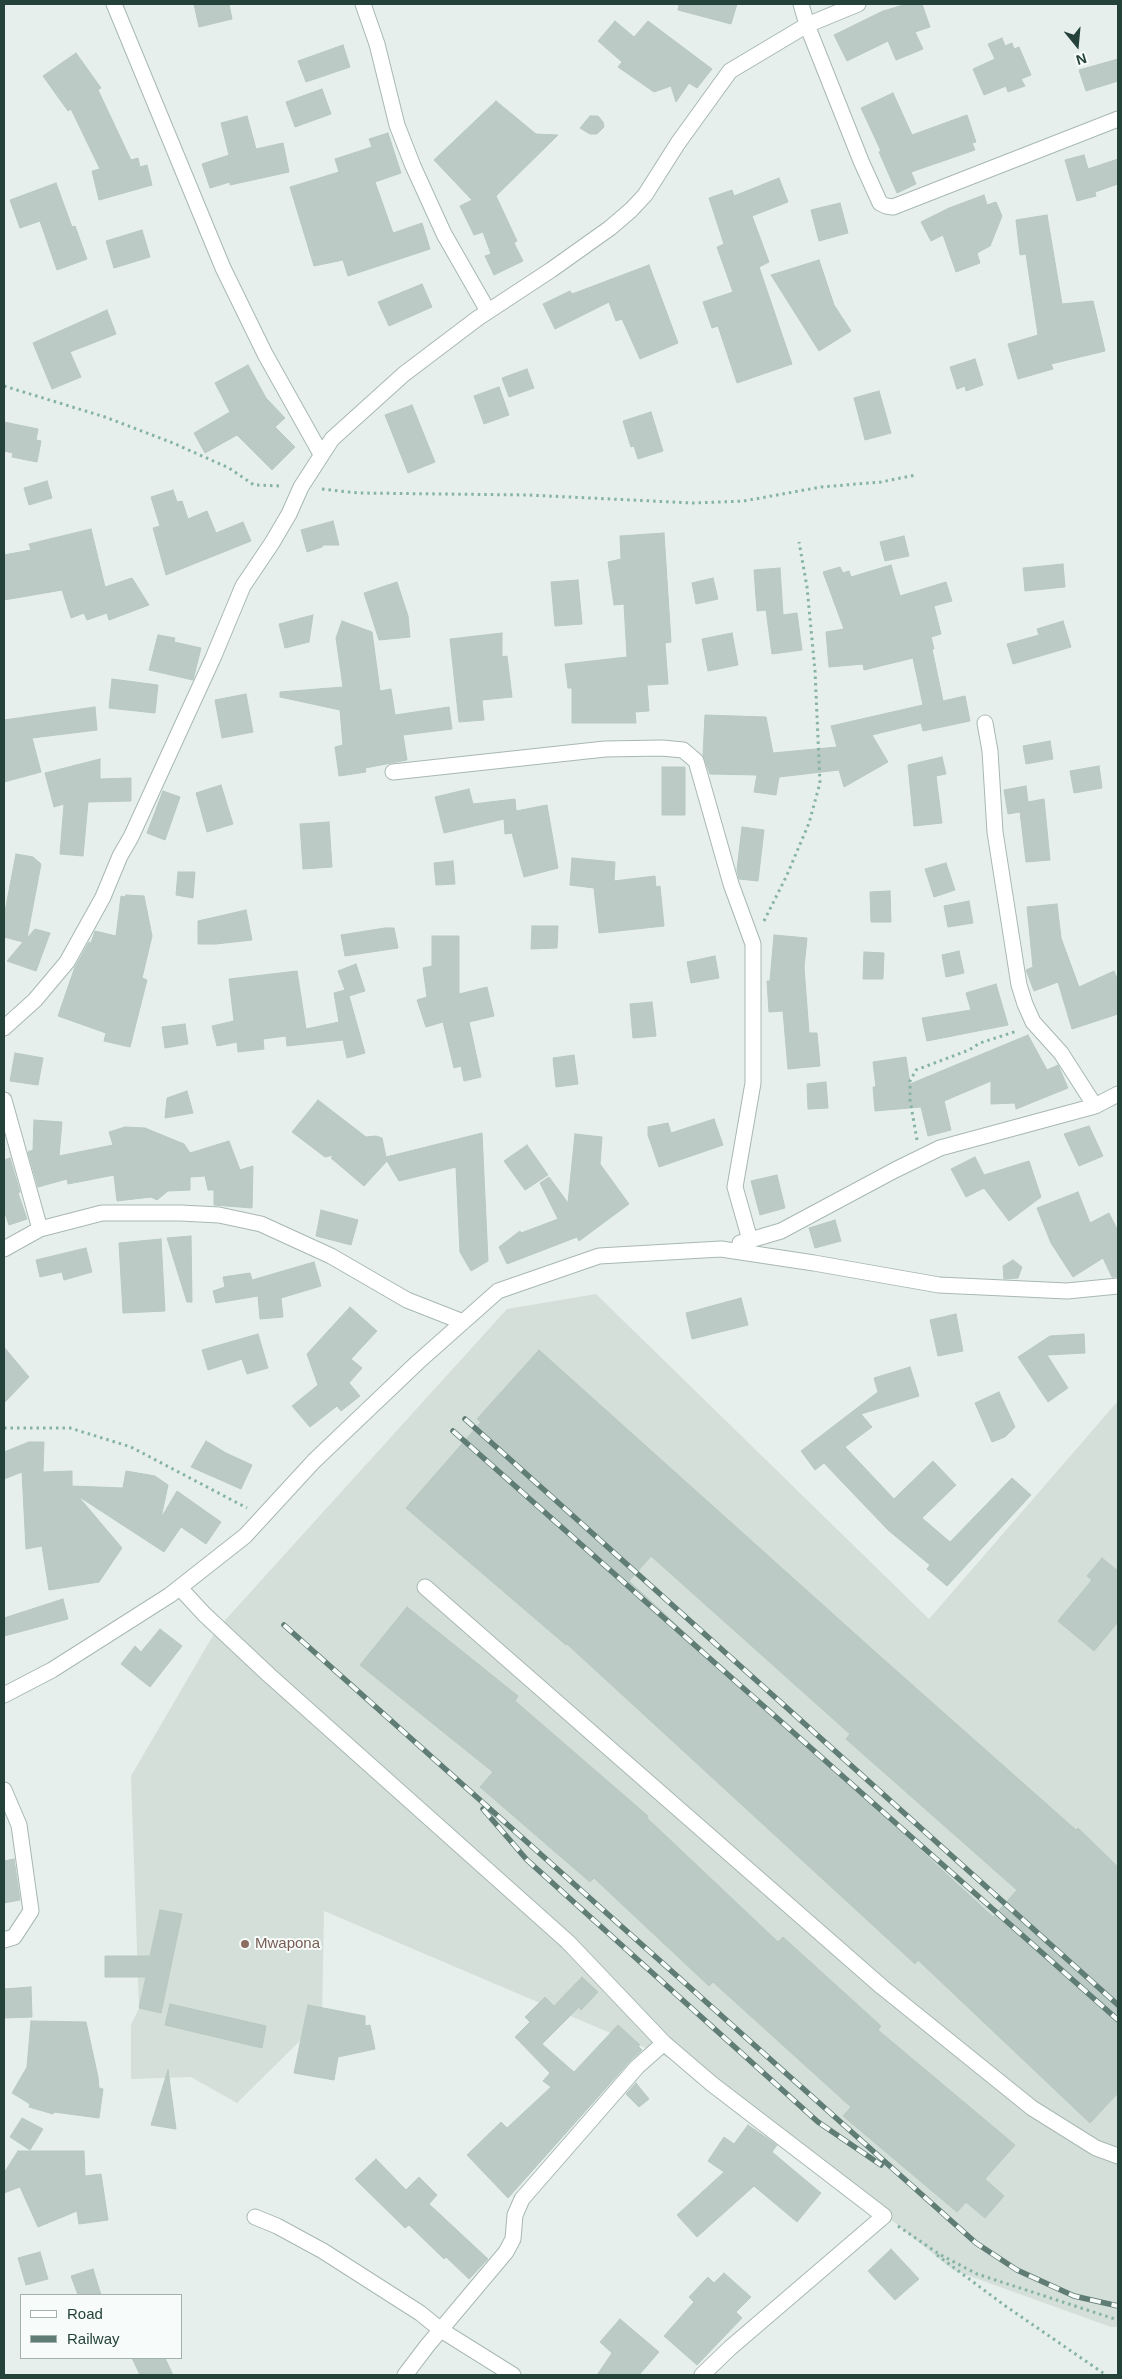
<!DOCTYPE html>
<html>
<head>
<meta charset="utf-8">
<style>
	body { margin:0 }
	#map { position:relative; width:1122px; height:2379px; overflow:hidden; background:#e6efeb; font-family:Arial,sans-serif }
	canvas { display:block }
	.frame { position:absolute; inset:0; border:5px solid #24423a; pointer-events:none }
	.legend { position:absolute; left:20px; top:2294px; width:162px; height:65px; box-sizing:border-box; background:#f7fbf9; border:1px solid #a3b1ad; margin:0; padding:6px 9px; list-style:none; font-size:15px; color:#24423a }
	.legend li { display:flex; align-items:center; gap:10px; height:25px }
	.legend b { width:25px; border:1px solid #a3b1ad }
	.north { position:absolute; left:1052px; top:20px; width:50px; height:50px; -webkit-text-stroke:4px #f7fbf9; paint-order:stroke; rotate:163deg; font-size:14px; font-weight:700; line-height:20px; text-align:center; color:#24423a }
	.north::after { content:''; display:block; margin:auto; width:18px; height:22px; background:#24423a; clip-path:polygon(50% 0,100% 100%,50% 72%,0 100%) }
</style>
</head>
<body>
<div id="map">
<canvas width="1122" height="2379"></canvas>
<div class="frame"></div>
<ul class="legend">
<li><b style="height:6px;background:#fff"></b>Road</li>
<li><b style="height:6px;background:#5f7d75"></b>Railway</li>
</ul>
<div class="north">N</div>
</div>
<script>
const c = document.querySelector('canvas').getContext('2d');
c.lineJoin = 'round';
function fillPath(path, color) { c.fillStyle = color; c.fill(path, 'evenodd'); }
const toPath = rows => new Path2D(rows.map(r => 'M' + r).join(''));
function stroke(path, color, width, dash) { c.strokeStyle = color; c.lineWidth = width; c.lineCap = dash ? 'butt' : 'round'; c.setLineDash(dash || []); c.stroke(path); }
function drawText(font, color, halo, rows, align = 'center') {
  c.font = font + ' Arial,sans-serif'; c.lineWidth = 4; c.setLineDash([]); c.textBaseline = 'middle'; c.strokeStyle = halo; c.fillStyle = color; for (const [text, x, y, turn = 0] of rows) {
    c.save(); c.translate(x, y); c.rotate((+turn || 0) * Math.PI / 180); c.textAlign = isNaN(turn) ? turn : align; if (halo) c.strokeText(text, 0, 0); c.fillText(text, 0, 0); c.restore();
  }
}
fillPath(toPath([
	[596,1294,929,1619,1118,1401,1118,2327,1111,2327,953,2270,716,2078,324,1911,322,2019,237,2103,191,2077,131,2079,131,2025,139,2008,131,1776,208,1644,218,1628,507,1309]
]), '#d4dfda');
const building = toPath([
	[194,4,229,4,232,19,199,27,194,4],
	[679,4,737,4,731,24,678,10,679,4],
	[907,4,922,4,930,27,915,32,923,49,896,60,888,41,847,61,834,35,883,11,907,4],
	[615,21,634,37,648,21,712,69,697,88,689,83,676,102,671,86,654,92,618,67,622,62,598,41,615,21],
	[1002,38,1005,46,1012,43,1014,49,1019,47,1031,75,1021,79,1025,86,1008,92,1006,86,984,95,973,69,995,59,988,44,1002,38],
	[343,45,350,67,306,82,298,61,343,45],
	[76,53,101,88,98,90,131,160,138,158,140,167,147,165,152,185,99,200,92,171,100,169,71,109,68,111,43,76,76,53],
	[1118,59,1118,81,1086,91,1079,70,1118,59],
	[322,89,331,114,295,127,286,102,322,89],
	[893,93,912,135,967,115,976,142,972,143,975,150,911,172,916,184,897,193,879,152,881,151,861,108,893,93],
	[496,101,536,134,558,135,496,196,517,241,514,243,523,261,494,275,485,256,491,254,483,232,474,235,460,206,472,200,434,160,496,101],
	[247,116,256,149,283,143,289,172,230,185,230,182,210,188,202,164,229,155,221,123,247,116],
	[590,116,598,116,603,122,604,127,597,134,590,134,580,128,590,116],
	[388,133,401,173,375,182,393,233,422,223,430,249,348,276,343,260,314,266,290,187,339,172,335,159,372,147,369,139,388,133],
	[1084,155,1088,169,1118,159,1118,184,1095,192,1096,196,1077,201,1065,160,1084,155],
	[779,178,788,202,752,216,769,262,759,267,792,364,737,383,718,326,712,328,703,302,733,292,717,247,724,244,709,198,732,190,734,196,779,178],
	[56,183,72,227,75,226,87,259,57,270,40,221,20,228,10,200,56,183],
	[984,195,987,205,996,202,1002,216,990,246,977,253,980,263,956,272,943,235,931,241,921,222,949,208,984,195],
	[840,203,848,233,819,241,811,210,840,203],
	[1047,215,1062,304,1093,301,1105,351,1051,364,1053,369,1018,379,1008,344,1038,335,1026,254,1020,255,1016,220,1047,215],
	[142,230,150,257,114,268,106,241,142,230],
	[819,260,834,305,851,331,819,351,771,275,819,260],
	[649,265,678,343,640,359,622,319,616,321,609,302,555,329,543,304,570,291,572,294,649,265],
	[422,284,432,307,389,326,378,302,422,284],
	[107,310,116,334,70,352,81,377,52,389,33,343,107,310],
	[975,359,983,385,966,391,965,386,957,389,950,367,975,359],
	[248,365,266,398,285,418,275,427,295,447,272,470,237,435,205,453,194,433,230,412,215,383,248,365],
	[527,369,534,388,509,397,502,378,527,369],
	[499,387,509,415,484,424,474,396,499,387],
	[879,391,891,433,865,440,854,398,879,391],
	[412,405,435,462,408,473,385,415,412,405],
	[651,412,663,451,638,459,634,446,631,447,623,421,651,412],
	[4,422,38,429,36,440,41,441,37,462,12,457,13,453,4,451,4,422],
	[47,481,52,498,29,505,24,488,47,481],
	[173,490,177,502,182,501,188,519,207,511,216,533,243,522,251,541,166,575,153,528,160,526,151,497,173,490],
	[333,521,339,545,323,545,322,547,307,552,301,530,333,521],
	[91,529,105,587,132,578,149,605,109,620,107,613,87,620,84,613,71,618,62,590,4,600,4,555,31,550,29,544,91,529],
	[664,533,671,642,665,643,668,684,647,685,649,711,635,712,636,723,572,723,572,688,568,688,565,664,627,657,624,604,614,605,608,562,621,559,620,536,664,533],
	[904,536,909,556,885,561,880,542,904,536],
	[1063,564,1065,587,1025,591,1023,568,1063,564],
	[891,565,900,596,946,582,952,601,934,606,941,634,931,637,934,649,932,649,943,701,965,696,970,721,923,731,921,723,872,735,888,762,844,787,839,770,779,777,776,795,754,792,757,775,710,774,703,755,705,715,766,717,773,753,837,747,831,726,923,705,913,658,864,670,863,664,829,667,826,632,844,629,823,572,840,567,843,573,849,571,851,577,891,565],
	[780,568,783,615,797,613,802,650,772,654,766,610,757,611,754,570,780,568],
	[713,578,718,599,696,604,692,583,713,578],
	[578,580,582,624,555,626,551,582,578,580],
	[397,582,408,616,410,637,379,640,364,593,397,582],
	[313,615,309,642,285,648,279,624,313,615],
	[342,621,372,632,380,691,391,689,395,715,449,707,452,729,403,735,407,760,365,768,366,772,339,776,335,747,343,745,340,710,280,697,280,692,343,687,336,638,342,621],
	[1063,621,1071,647,1013,664,1007,644,1039,635,1037,629,1063,621],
	[502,633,502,657,507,656,512,697,482,700,484,720,459,722,450,639,502,633],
	[732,633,738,665,708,671,702,639,732,633],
	[158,635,175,638,174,642,201,648,193,680,149,670,158,635],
	[112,679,158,685,155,713,109,708,112,679],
	[246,694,253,732,222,738,215,700,246,694],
	[95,707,97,730,32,738,41,772,4,782,4,720,95,707],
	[1050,741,1053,759,1026,764,1023,746,1050,741],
	[942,757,946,774,936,776,942,823,914,826,908,765,942,757],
	[100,759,100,779,131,778,131,801,88,802,83,856,60,854,64,804,54,807,45,773,100,759],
	[1099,766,1102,788,1074,793,1070,771,1099,766],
	[662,767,685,767,685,815,662,815,662,767],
	[221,785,233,824,207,832,196,793,221,785],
	[1026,786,1028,802,1044,799,1050,860,1026,862,1020,812,1008,814,1004,790,1026,786],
	[469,789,473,804,515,799,516,811,547,805,558,868,524,877,512,833,505,834,504,819,444,833,435,797,469,789],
	[163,791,180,797,165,840,147,833,163,791],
	[329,822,332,867,303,869,300,824,329,822],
	[742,827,764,830,758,881,739,879,737,870,742,827],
	[16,854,33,857,41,864,27,938,35,929,50,933,36,971,7,961,23,942,4,937,4,917,16,854],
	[572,858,615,862,614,881,655,876,656,887,660,886,664,926,599,933,594,888,570,885,572,858],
	[453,861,455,884,436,885,434,863,453,861],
	[946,863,955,890,934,897,925,869,946,863],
	[178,872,195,872,193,898,176,895,178,872],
	[890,891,891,922,871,922,870,892,890,891],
	[126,895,144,896,152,936,142,978,147,980,130,1047,104,1041,106,1033,58,1016,75,967,89,942,91,943,95,931,116,936,121,896,125,897,126,895],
	[969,901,973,923,948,927,944,906,969,901],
	[1057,904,1061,938,1079,987,1114,971,1118,981,1118,1014,1072,1029,1058,982,1034,991,1026,970,1033,967,1027,907,1057,904],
	[246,910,252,940,216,944,198,944,198,921,246,910],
	[532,926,558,926,557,948,531,949,532,926],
	[385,928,394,928,398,948,345,956,341,935,385,928],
	[774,935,807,938,804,967,809,1033,817,1033,820,1066,788,1069,783,1011,769,1012,767,981,770,981,774,935],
	[432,936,459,936,459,994,487,987,494,1016,469,1022,481,1077,464,1081,461,1066,454,1068,443,1022,426,1027,417,1000,427,997,423,968,432,966,432,936],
	[959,951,964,973,946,977,942,955,959,951],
	[864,952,884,953,883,979,863,979,864,952],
	[715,956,719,978,691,983,687,962,715,956],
	[356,964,365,991,349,996,365,1053,347,1058,343,1040,287,1046,286,1036,263,1039,264,1049,238,1052,237,1042,217,1046,212,1026,234,1021,229,979,297,971,306,1029,339,1022,334,993,345,990,338,971,356,964],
	[996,984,1008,1025,927,1041,922,1018,971,1010,966,993,996,984],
	[652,1002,656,1036,633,1038,630,1004,652,1002],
	[185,1024,188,1044,165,1048,162,1027,185,1024],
	[1028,1035,1047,1070,1058,1065,1068,1088,1016,1109,1015,1103,991,1104,991,1081,944,1101,951,1130,928,1136,921,1107,875,1111,873,1087,876,1087,873,1062,906,1057,910,1084,1028,1035],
	[15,1053,43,1058,38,1085,10,1081,15,1053],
	[574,1055,578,1084,556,1087,553,1058,574,1055],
	[826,1082,828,1108,808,1109,807,1084,826,1082],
	[187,1091,193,1113,165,1118,167,1098,187,1091],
	[318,1100,366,1137,376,1136,382,1138,386,1157,482,1133,488,1261,471,1271,460,1252,456,1167,399,1181,387,1161,364,1186,331,1158,334,1155,325,1157,292,1132,318,1100],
	[714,1119,723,1145,659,1167,648,1135,648,1127,668,1123,671,1133,714,1119],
	[34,1120,62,1122,59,1156,113,1145,109,1132,125,1127,145,1128,184,1144,190,1153,229,1141,240,1170,253,1166,252,1208,214,1205,214,1190,208,1190,205,1176,190,1177,190,1190,168,1191,157,1200,151,1197,117,1201,114,1175,68,1184,67,1179,38,1187,28,1152,33,1150,34,1120],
	[1089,1126,1103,1156,1079,1166,1064,1134,1089,1126],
	[575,1134,602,1137,600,1164,629,1204,579,1241,577,1237,507,1264,499,1247,520,1231,521,1233,558,1219,540,1183,549,1177,568,1203,575,1134],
	[527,1145,548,1175,525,1190,504,1161,527,1145],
	[975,1157,984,1175,1029,1161,1041,1197,1009,1221,984,1188,966,1197,951,1169,975,1157],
	[10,1158,20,1192,18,1193,27,1219,9,1225,4,1210,4,1160,10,1158],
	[777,1175,785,1208,760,1215,751,1181,777,1175],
	[1078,1192,1090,1223,1109,1213,1118,1231,1118,1277,1112,1277,1103,1258,1073,1277,1051,1243,1037,1208,1078,1192],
	[321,1210,358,1220,351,1245,316,1236,321,1210],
	[835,1220,841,1241,815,1248,809,1228,835,1220],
	[191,1236,192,1302,187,1302,167,1238,191,1236],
	[161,1239,165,1311,123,1313,119,1243,161,1239],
	[86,1248,92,1272,64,1280,62,1272,40,1277,36,1260,86,1248],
	[1013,1260,1022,1267,1018,1278,1004,1279,1003,1266,1013,1260],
	[314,1262,321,1286,281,1298,283,1317,260,1319,258,1296,216,1303,213,1291,225,1287,223,1277,250,1273,252,1280,314,1262],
	[741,1298,748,1325,692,1339,686,1313,741,1298],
	[350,1307,377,1331,351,1359,362,1368,349,1383,360,1396,341,1411,337,1406,310,1427,292,1406,318,1385,307,1354,350,1307],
	[956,1314,963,1351,938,1356,930,1320,956,1314],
	[258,1334,268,1368,247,1374,242,1359,208,1370,202,1350,258,1334],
	[1084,1334,1085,1353,1047,1355,1068,1388,1048,1402,1018,1357,1050,1336,1084,1334],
	[4,1347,29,1377,4,1403,4,1347],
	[539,1350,882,1658,1076,1830,1078,1828,1118,1867,1118,2093,1090,2123,918,1960,915,1964,567,1644,566,1645,406,1508,481,1422,477,1419,539,1350],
	[651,1556,850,1734,846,1739,1017,1890,993,1917,629,1581,651,1556],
	[910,1367,919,1396,861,1414,872,1427,845,1447,894,1499,933,1461,956,1485,922,1518,950,1542,1012,1478,1031,1495,947,1586,927,1569,930,1565,888,1530,824,1463,815,1470,801,1451,878,1392,874,1378,910,1367],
	[999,1392,1015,1427,1005,1437,992,1442,975,1403,999,1392],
	[206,1441,226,1453,252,1465,241,1489,191,1467,206,1441],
	[29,1442,44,1442,43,1472,72,1471,72,1486,123,1488,126,1471,155,1476,168,1485,161,1518,177,1491,221,1522,206,1544,181,1527,164,1552,78,1496,122,1548,99,1582,49,1590,42,1546,26,1549,22,1472,4,1479,4,1452,29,1442],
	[1102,1558,1118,1571,1118,1622,1094,1651,1058,1621,1092,1580,1087,1576,1102,1558],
	[63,1599,68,1619,4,1636,4,1618,63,1599],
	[407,1607,518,1696,515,1701,648,1816,647,1818,778,1942,783,1937,881,2026,878,2030,1015,2145,985,2179,1004,2196,985,2218,966,2202,957,2212,843,2116,851,2107,713,1982,709,1986,594,1878,590,1882,480,1787,493,1772,360,1665,407,1607],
	[160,1629,182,1646,150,1687,121,1664,135,1646,141,1652,160,1629],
	[14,1859,20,1900,4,1903,4,1861,14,1859],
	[160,1910,182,1914,161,2013,139,2008,146,1977,105,1977,105,1956,150,1956,160,1910],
	[582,1977,598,1992,581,2010,579,2007,542,2044,574,2072,618,2025,640,2045,638,2046,642,2050,630,2061,508,2198,467,2155,501,2122,507,2128,551,2087,543,2081,550,2073,515,2037,530,2022,525,2017,545,1997,554,2006,582,1977],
	[31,1987,32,2017,4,2018,4,1989,31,1987],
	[170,2004,266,2026,262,2048,165,2025,170,2004],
	[308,2005,365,2016,365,2026,370,2025,375,2049,338,2057,334,2080,294,2073,308,2005],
	[31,2021,86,2022,98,2077,99,2088,103,2089,99,2118,54,2112,53,2114,29,2107,30,2104,12,2093,27,2067,31,2021],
	[168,2070,176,2129,151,2125,168,2070],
	[636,2083,649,2099,639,2107,626,2094,636,2083],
	[22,2118,43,2129,30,2150,10,2137,22,2118],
	[748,2125,777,2145,772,2152,821,2193,797,2222,754,2186,697,2237,677,2215,724,2172,708,2161,724,2137,734,2144,748,2125],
	[18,2151,84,2151,85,2176,101,2174,108,2220,79,2224,77,2211,38,2227,20,2187,4,2193,4,2173,18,2151],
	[376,2159,406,2190,419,2177,437,2195,429,2204,488,2259,469,2279,446,2257,444,2259,409,2225,405,2228,355,2179,376,2159],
	[891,2249,919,2279,895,2300,868,2271,891,2249],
	[40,2252,48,2279,26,2285,18,2258,40,2252],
	[93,2269,101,2295,78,2295,71,2276,93,2269],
	[724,2273,751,2297,736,2312,742,2318,697,2365,664,2336,694,2302,689,2297,708,2277,714,2283,724,2273],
	[620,2319,659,2352,639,2375,597,2375,612,2353,600,2342,620,2319],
	[132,2358,165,2358,173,2375,140,2375,132,2358]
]);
fillPath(building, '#bbcac4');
stroke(building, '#b8c9c2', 1);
const street = toPath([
	[114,4,223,268,265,354,321,454],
	[363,4,377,44,397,125,413,166,444,234,488,311],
	[801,4,807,25,861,161,880,203,886,206,893,207,1118,119],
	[985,723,990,751,995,832,1019,985,1025,1004,1033,1022,1061,1053,1095,1106],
	[393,772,605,749,662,748,683,750,696,761,731,884,753,944,753,1083,735,1187,750,1240],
	[4,1028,35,1000,67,962,87,926,103,897,120,856,131,837,213,658,243,586,272,543,289,514,301,487,332,439,404,374,478,318,551,270,610,228,631,210,645,195,678,143,730,71,807,25,858,4],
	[4,1100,40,1229],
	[740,1243,781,1231,895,1170,940,1148,1095,1106,1118,1094],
	[4,1249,40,1229,102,1213,181,1213,219,1215,261,1224,331,1256,407,1300,463,1322],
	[425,1587,882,1987,1032,2108,1096,2148,1118,2156],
	[180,1588,204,1614,269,1675,568,1942,664,2043,712,2084,884,2216,730,2348,702,2375],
	[4,1695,52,1670,170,1595,245,1536,314,1461,418,1362,498,1291,599,1256,721,1249,814,1263,939,1285,1067,1291,1118,1286],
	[4,1790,19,1825,31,1911,14,1937,4,1940],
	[255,2217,277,2226,323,2251,420,2313,441,2330,513,2375],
	[405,2375,427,2346,506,2252,513,2239,515,2215,522,2199,637,2067,664,2043]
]);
stroke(street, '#a8b8b2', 17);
stroke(toPath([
	[4,386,105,417,173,443,229,468,254,485,281,486],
	[322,489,358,493,528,495,693,503,744,501,821,487,881,482,916,475],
	[764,921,787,875,809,823,820,783,815,671,807,587,799,542],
	[917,1140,910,1100,910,1081,916,1070,969,1050,980,1043,1017,1031],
	[4,1428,70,1428,131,1447,247,1508],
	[898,2226,939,2254,977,2274,1118,2320],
	[937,2255,1004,2305,1106,2375]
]), '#86b3a5', 3, [2.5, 4]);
stroke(street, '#fff', 15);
const rail = toPath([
	[465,1419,1118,2005],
	[453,1431,1118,2020],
	[284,1625,976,2243,1017,2270,1074,2296,1118,2306],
	[483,1809,527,1860,818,2122,881,2165]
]);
stroke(rail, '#5f7d75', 5.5);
stroke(rail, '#f7fbf9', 4, [11]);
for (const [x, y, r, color] of [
	[245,1944,5,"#8d6e63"]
]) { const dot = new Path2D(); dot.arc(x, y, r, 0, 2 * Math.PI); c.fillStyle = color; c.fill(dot); stroke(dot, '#f7fbf9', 2); }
drawText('15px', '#785e54', '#f7fbf9', [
	["Mwapona",255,1944]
], 'left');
</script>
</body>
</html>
